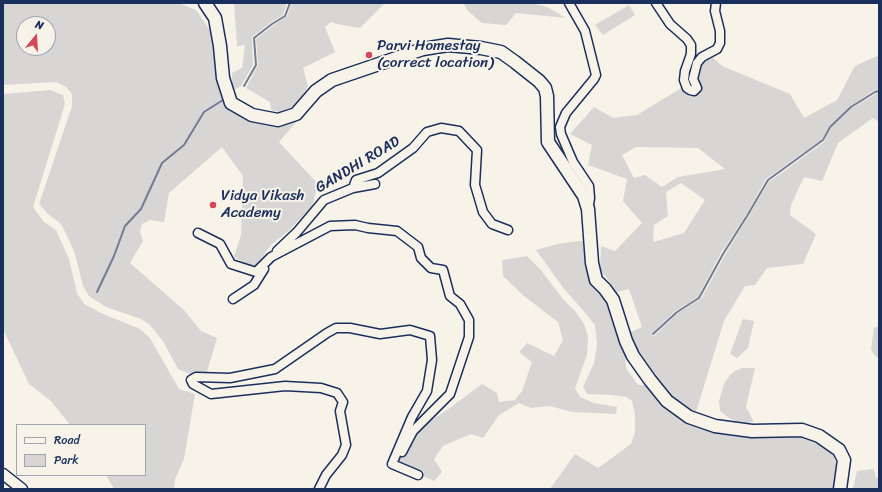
<!DOCTYPE html>
<html>
<head>
<meta charset="utf-8">
<style>
	body { margin:0 }
	#map { position:relative; width:882px; height:492px; overflow:hidden; background:#f7f3e8; font-family:Sriracha,sans-serif }
	canvas { display:block }
	.frame { position:absolute; inset:0; border:4px solid #1b2f5e; pointer-events:none }
	.legend { position:absolute; left:16px; top:424px; width:130px; height:52px; box-sizing:border-box; background:#f7f3e8; border:1px solid #9fa5b1; margin:0; padding:5px 7px; list-style:none; font-size:12px; color:#1b2f5e }
	.legend li { display:flex; align-items:center; gap:8px; height:20px }
	.legend b { width:20px; border:1px solid #9fa5b1 }
	.north { position:absolute; left:16px; top:16px; width:40px; height:40px; box-sizing:border-box; background:#f7f3e8; border:1px solid #9fa5b1; border-radius:50%; rotate:18deg; font-size:11px; font-weight:700; line-height:16px; text-align:center; color:#1b2f5e }
	.north::after { content:''; display:block; margin:auto; width:14px; height:18px; background:#d1495b; clip-path:polygon(50% 0,100% 100%,50% 72%,0 100%) }
</style>
</head>
<body>
<div id="map">
<canvas width="882" height="492"></canvas>
<div class="frame"></div>
<ul class="legend">
<li><b style="height:5px;background:#f7f3e8"></b>Road</li>
<li><b style="height:11px;background:#d7d6d4"></b>Park</li>
</ul>
<div class="north">N</div>
</div>
<script>
const c = document.querySelector('canvas').getContext('2d');
c.lineJoin = 'round';
function fillPath(path, color) { c.fillStyle = color; c.fill(path, 'evenodd'); }
const toPath = rows => new Path2D(rows.map(r => 'M' + r).join(''));
function stroke(path, color, width, dash) { c.strokeStyle = color; c.lineWidth = width; c.lineCap = dash ? 'butt' : 'round'; c.setLineDash(dash || []); c.stroke(path); }
function drawText(font, color, halo, rows, align = 'center') {
  c.font = font + ' Sriracha,sans-serif'; c.lineWidth = 4; c.setLineDash([]); c.textBaseline = 'middle'; c.strokeStyle = halo; c.fillStyle = color; for (const [text, x, y, turn = 0] of rows) {
    c.save(); c.translate(x, y); c.rotate((+turn || 0) * Math.PI / 180); c.textAlign = isNaN(turn) ? turn : align; if (halo) c.strokeText(text, 0, 0); c.fillText(text, 0, 0); c.restore();
  }
}
fillPath(toPath([
	[3,3,181,4,196,10,210,30,220,84,246,116,304,113,279,142,318,184,312,207,287,232,271,245,254,268,234,257,241,235,243,176,222,147,169,193,164,222,150,220,142,224,140,232,143,241,130,263,184,310,201,331,217,338,206,375,190,374,178,369,163,341,150,325,141,319,106,307,89,296,83,286,75,254,70,242,61,224,48,214,39,204,72,106,72,94,66,87,56,82,3,85],
	[24,24,48,24,48,48,24,48],
	[234,3,287,3,283,15,270,23,252,37,253,65,241,86,232,91,232,73,242,68,245,45,237,46],
	[292,3,385,3,360,28,337,24,331,22,325,27,335,52,303,68,308,86,303,95,296,105,280,112,271,110,270,102,246,88,258,65,256,39,274,25,287,16],
	[463,3,532,3,547,7,566,18,516,13,506,25,482,23,468,11],
	[629,5,635,15,603,35,595,25],
	[710,55,722,66,790,94,804,118,837,100,855,66,879,55,879,89,873,91,850,107,829,126,821,140,766,179,746,215,721,253,698,297,675,311,652,333,651,335,654,336,678,313,701,299,725,255,769,182,824,142,831,127,852,108,879,92,879,122,873,118,838,143,822,181,804,177,791,205,790,215,816,234,803,264,767,268,755,285,745,286,724,321,696,412,683,406,663,387,635,346,629,333,642,327,629,289,617,292,600,269,601,246,615,251,642,223,623,201,627,179,588,165,592,145,570,134,594,107,613,118,637,115,683,87,694,92,694,78,698,64],
	[636,147,698,148,725,169,678,177,662,187,645,175,634,178,622,155],
	[681,183,705,200,684,233,653,242,654,225,668,216,666,192],
	[50,90,63,95,65,104,33,207,44,222,56,230,69,259,77,293,84,304,101,313,140,329,150,338,179,389,195,394,184,459,175,479,174,489,114,489,106,475,145,475,145,425,70,425,51,401,29,384,3,329,3,94],
	[587,240,605,292,619,323,625,356,626,368,638,385,647,385,688,419,799,435,824,446,834,456,838,474,835,489,550,489,575,454,598,468,631,444,635,432,635,414,632,401,626,397,612,395,587,394,583,387,594,363,597,344,595,325,581,308,565,290,536,250,557,244],
	[527,256,540,269,563,299,575,311,584,324,588,336,587,355,575,388,580,397,594,403,617,407,616,414,572,412,550,406,531,408,519,403,499,415,483,438,471,434,443,446,434,459,442,472,434,481,396,463,406,451,415,431,447,410,482,384,497,393,499,402,515,400,522,391,532,362,519,352,527,343,554,356,563,340,558,322,524,296,503,276,502,260],
	[743,319,754,321,748,348,737,358,730,354],
	[879,326,879,359,874,355,871,349,874,328],
	[742,368,755,368,746,407,754,422,740,423,729,418,720,411,719,401,724,384,730,375,735,371],
	[874,469,876,478,879,476,879,489,853,489,857,471]
]), '#d7d6d4');
stroke(toPath([
	[244,86,256,65,254,38,272,24,285,16,290,3],
	[97,292,114,256,125,226,141,209,162,163,184,145,204,112,223,100],
	[653,334,677,312,699,298,723,254,747,216,768,180,823,140,830,127,851,107,875,92,879,91]
]), '#727c95', 2);
const minor = toPath([
	[569,3,585,31,596,75,594,79,566,113,560,127,561,134,573,162,589,186,590,198,589,204],
	[656,3,670,24,687,39,691,45,691,54,685,71,684,80,687,88,690,90,694,91,697,88,693,79,697,63,702,57,717,49,720,43,720,31,715,11,716,3],
	[353,188,375,184],
	[198,233,220,244,231,264,256,272,271,257,330,226,355,225,368,228,397,231,418,247,421,258,431,268,443,270,450,296,460,304,469,320,469,337,450,394,413,431,402,452],
	[277,251,297,232,324,200,353,188,356,180,378,173,413,148,427,132,441,128,459,131,477,150,475,185,483,212,492,224,508,230],
	[233,299,254,285,264,269],
	[392,464,418,475],
	[319,489,326,475,342,455,346,445,340,411,343,402,337,393,321,388,285,386,211,394,193,384,191,380,196,377,230,378,275,369,327,333,336,328,350,328,380,334,410,330,430,336,432,360,427,391,412,417,392,464]
]);
const major = toPath([
	[3,474,22,489]
]);
const highway = toPath([
	[205,3,215,18,220,46,223,78,231,103,252,115,278,120,296,114,316,91,332,80,423,49,448,45,481,48,501,52,515,62,539,81,545,88,547,96,548,142,584,196,588,209,592,263,596,280,605,289,613,300,626,341,633,356,650,380,667,401,689,417,715,426,752,431,802,430,819,436,839,450,844,460,840,489]
]);
stroke(minor, '#1b2f5e', 11);
stroke(major, '#1b2f5e', 13);
stroke(highway, '#1b2f5e', 15);
stroke(minor, '#f7f3e8', 8);
stroke(major, '#f7f3e8', 10);
stroke(highway, '#f7f3e8', 12);
for (const [x, y, r, color] of [
	[369,55,4,"#d1495b"],
	[213,205,4,"#d1495b"]
]) { const dot = new Path2D(); dot.arc(x, y, r, 0, 2 * Math.PI); c.fillStyle = color; c.fill(dot); stroke(dot, '#f7f3e8', 1.5); }
drawText('15px', '#1b2f5e', '#f7f3e8', [
	["Parvi Homestay",377,46],
	["(correct location)",377,63],
	["Vidya Vikash",221,196],
	["Academy",221,213]
], 'left');
drawText('15px', '#1b2f5e', '#f7f3e8', [
	["GANDHI ROAD",358,165,-31]
]);
</script>
</body>
</html>
